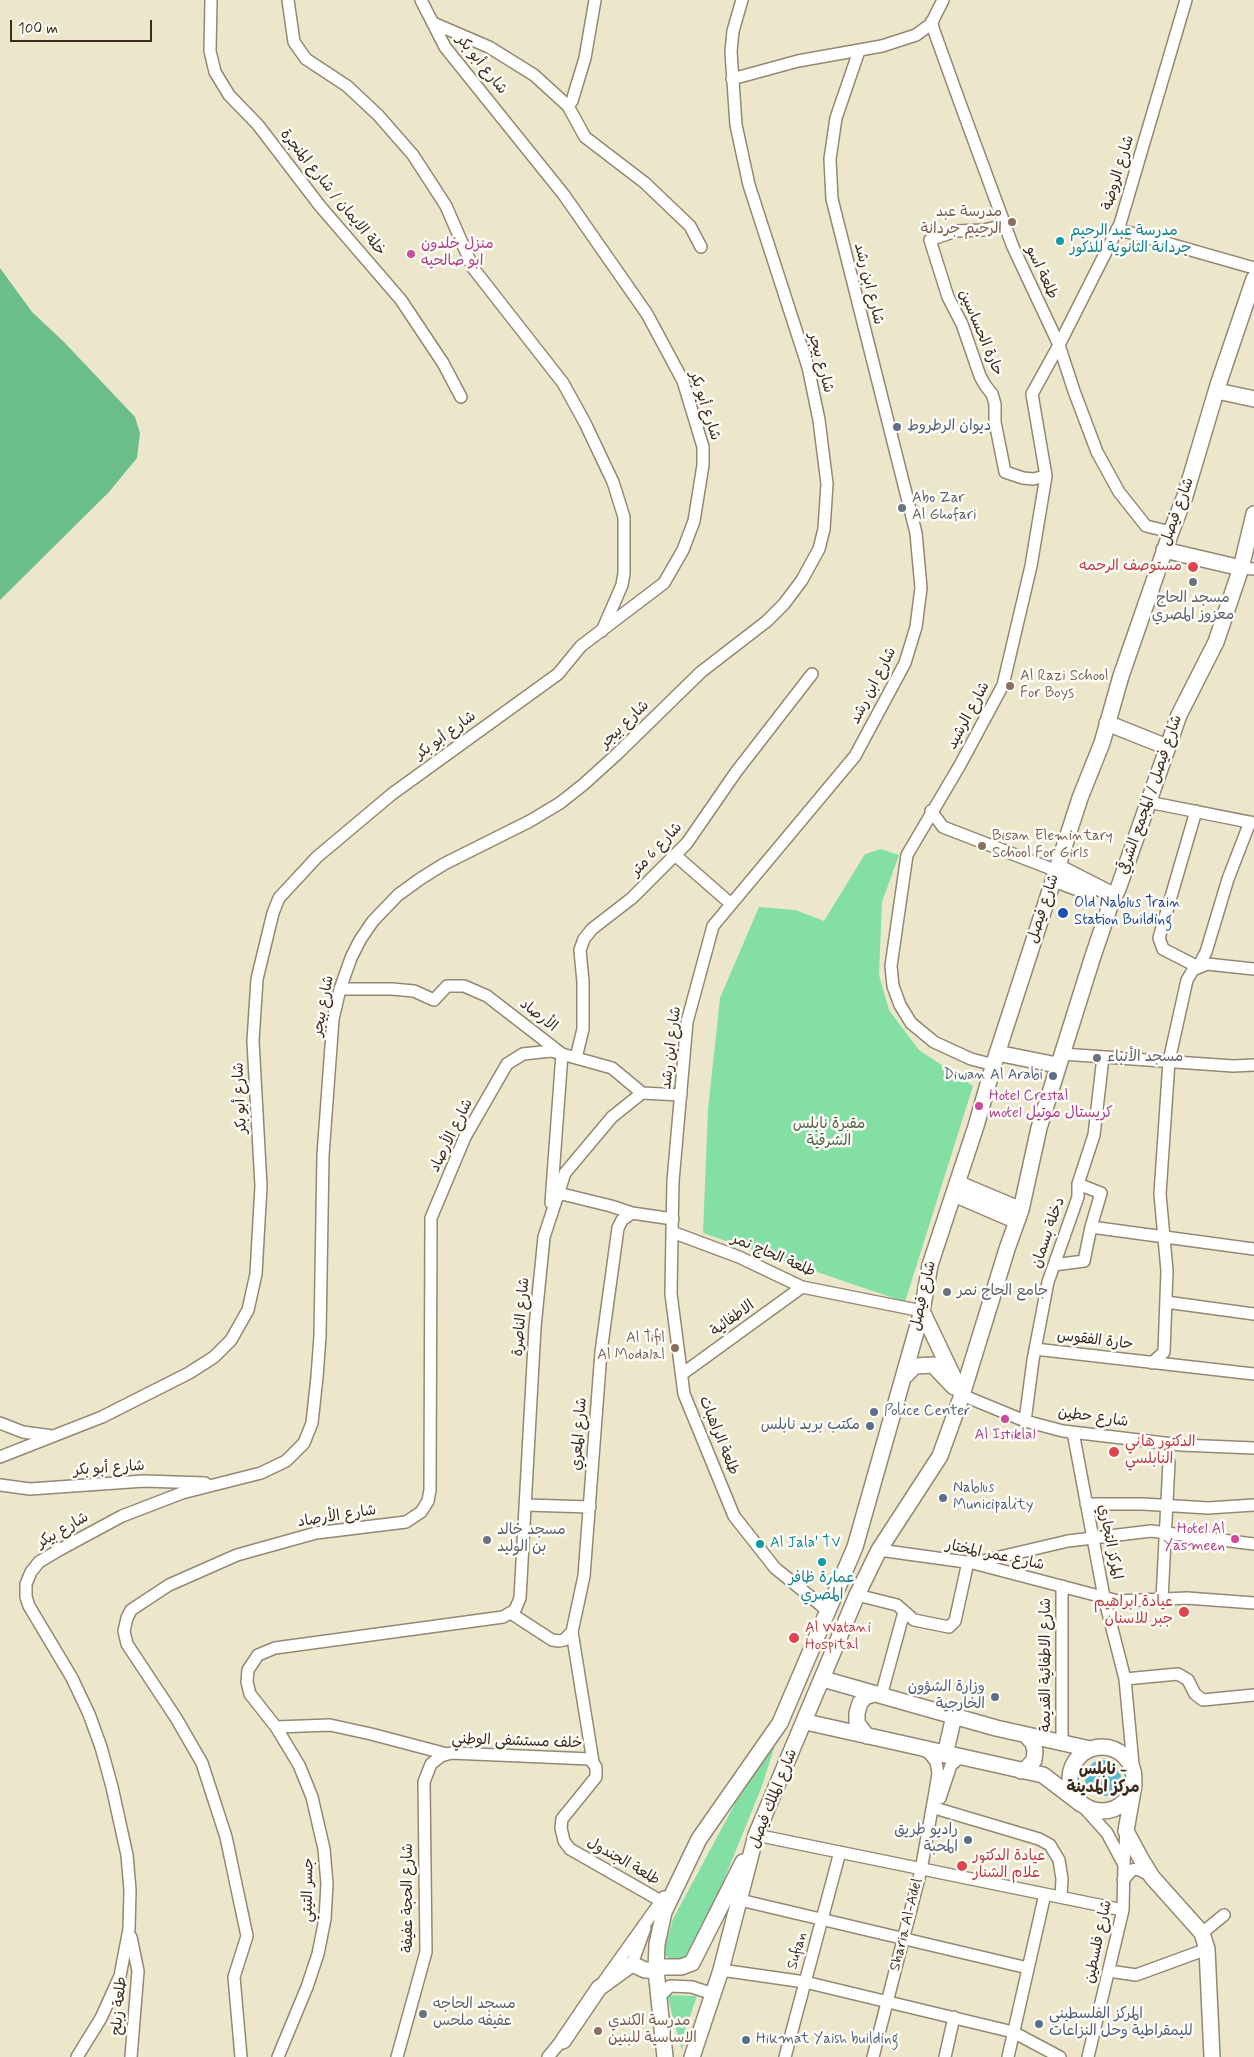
<!DOCTYPE html>
<html>
<head>
<meta charset="utf-8">
<style>
	body { margin:0 }
	#map { position:relative; width:1254px; height:2057px; overflow:hidden; background:#ece7cb; font-family:Mynerve,sans-serif }
	canvas { display:block }
	.scale { position:absolute; left:10px; top:20px; width:142px; height:22px; box-sizing:border-box; border:2px solid #3b2a1e; border-top:0; padding-left:6px; font-size:15px; line-height:18px; white-space:nowrap; color:#3b2a1e; -webkit-text-stroke:4px #fdfcf7; paint-order:stroke }
</style>
</head>
<body>
<div id="map">
<canvas width="1254" height="2057"></canvas>
<div class="scale">100 m</div>
</div>
<script>
const c = document.querySelector('canvas').getContext('2d');
c.lineJoin = 'round';
function fillPath(path, color) { c.fillStyle = color; c.fill(path, 'evenodd'); }
const toPath = rows => new Path2D(rows.map(r => 'M' + r).join(''));
function stroke(path, color, width, dash) { c.strokeStyle = color; c.lineWidth = width; c.lineCap = dash ? 'butt' : 'round'; c.setLineDash(dash || []); c.stroke(path); }
function drawText(font, color, halo, rows, align = 'center') {
  c.font = font + ' Mynerve,"Playpen Sans Arabic",sans-serif'; c.lineWidth = 5; c.setLineDash([]); c.textBaseline = 'middle'; c.strokeStyle = halo; c.fillStyle = color; for (const [text, x, y, turn = 0] of rows) {
    c.save(); c.translate(x, y); c.rotate((+turn || 0) * Math.PI / 180); c.textAlign = isNaN(turn) ? turn : align; if (halo) c.strokeText(text, 0, 0); c.fillText(text, 0, 0); c.restore();
  }
}
fillPath(toPath([
	[881,849,899,855,882,902,879,975,889,1010,919,1050,973,1086,905,1302,703,1233,708,1110,720,998,759,907,795,910,824,921,865,854],
	[776,1742,762,1786,715,1902,689,1958,680,1963,671,1960,666,1956,664,1951,673,1919,737,1800],
	[667,1995,697,1996,686,2028,682,2051]
]), '#84dfa5');
fillPath(toPath([
	[0,268,32,312,63,341,135,417,140,433,137,458,109,492,0,600]
]), '#6bbe8a');
fillPath(toPath([
	'1085 1778a18 18 0 1 1 36 0a18 18 0 1 1-36 0Z'
]), '#55b8d3');
const street = toPath([
	[211,0,210,51,215,72,229,95,258,125,320,206,401,300,443,363,461,397],
	[288,0,294,42,306,59,347,86,378,115,413,155,446,206,473,268,563,383,585,423,613,482,624,517,624,573,622,585,602,631],
	[932,21,933,28,960,103,1013,247,1059,345,1074,391,1097,452,1119,492,1146,526,1171,532],
	[433,23,489,47,534,75,568,106,585,137,645,183,690,226,701,247],
	[732,79,798,61,882,46,916,35,931,24,943,0],
	[568,106,572,101,585,58,595,0],
	[1005,225,984,230,956,231,930,240,948,297,962,324,980,376,985,385,992,394,995,404,995,422,1005,472,1023,478,1033,479,1046,476],
	[1117,229,1254,268],
	[1241,568,1254,569],
	[1148,802,1254,823],
	[931,811,943,827,1057,871],
	[1196,811,1159,938,1163,949,1198,967,1206,952,1228,879,1250,822],
	[675,855,731,904],
	[340,989,392,989,414,991,434,1000,447,986,464,986,487,996,562,1054,551,1203],
	[1062,1054,1233,1066,1254,1065],
	[576,1058,583,1029,583,982,580,950,584,939,592,929,632,898,687,843,736,772,812,674],
	[994,1065,971,1059,934,1042,911,1023,900,1005,893,986,891,966,907,855,960,765,1003,685,1031,566,1046,476,1032,394,1059,345,1120,224,1186,0],
	[1078,1184,1101,1193,1091,1227],
	[558,1193,611,1206,632,1213],
	[672,1232,739,1257,802,1287,922,1311],
	[1054,1265,1084,1261,1091,1227,1254,1249],
	[1166,1302,1254,1314],
	[1035,1349,1254,1374],
	[1152,1363,1164,1352,1167,1271,1160,1194,1169,1061,1187,980,1193,970,1207,964,1254,969],
	[682,1374,802,1287],
	[962,1395,1025,1421,1063,1431,1181,1445,1254,1448],
	[1025,1421,1033,1360,1048,1282,1078,1197,1078,1184,1094,1135,1103,1057],
	[0,1423,23,1432,52,1436],
	[1073,1432,1104,1597,1125,1679,1134,1775],
	[0,1457,102,1417,189,1373,214,1357,231,1340,248,1310,256,1274,261,1186,253,1041,257,979,273,913,279,898,317,857,392,794,558,674,581,646,664,583,683,550,694,521,703,465,703,447,683,381,647,314,564,195,445,47,421,0],
	[0,1485,30,1489,144,1481,205,1483],
	[1086,1504,1143,1504,1208,1508,1254,1505],
	[526,1505,590,1507],
	[879,1550,973,1563,1118,1601,1187,1598,1254,1603],
	[974,1563,1068,1541,1151,1531,1254,1544],
	[857,1595,897,1605,914,1620,949,1627,955,1621,968,1562],
	[1162,1599,1169,1462],
	[828,1611,775,1568,734,1516,684,1394,671,1294,672,1232,673,1181,687,1022,713,926,855,756,905,663,916,627,921,588,916,533,832,199,830,159,836,118,859,51],
	[512,1614,552,1640,559,1641,564,1640,572,1632,584,1576,601,1352,618,1228,622,1220,632,1213,673,1219],
	[572,1632,593,1762],
	[1125,1679,1178,1674,1188,1680,1195,1694,1203,1700,1254,1695],
	[881,1696,904,1612],
	[276,1727,299,1765,312,1797,324,1849,327,1884,325,1919,318,1954,307,1987,278,2057],
	[1062,1743,1062,1586],
	[447,1754,371,1734,330,1725,276,1727,250,1694,247,1682,248,1670,258,1655,275,1648,503,1617,515,1610,520,1598,535,1327,544,1237,565,1173,612,1117,642,1093,681,1095],
	[940,1798,951,1765,957,1760,962,1758],
	[1081,1804,1107,1833,1123,1863],
	[938,1809,1039,1839,1050,1845,1059,1860,1062,1879,1061,1897],
	[756,1835,1123,1910],
	[1123,1880,1132,1870,1138,1869,1151,1876],
	[740,1900,1028,1968],
	[1202,1933,1224,1915],
	[131,1937,138,1971,131,2057],
	[632,1964,645,1928],
	[721,1970,805,1982,1013,2032,1060,2057],
	[1109,1971,1136,1975,1207,1949],
	[604,1981,664,1897],
	[659,1997,670,1986,692,1987,713,1994],
	[77,2057,101,2018,120,1976,129,1929,130,1890,127,1855,112,1787,101,1747,89,1714,72,1678,29,1606,26,1597,26,1584,31,1572,39,1562,59,1550,122,1516,182,1493,261,1473,286,1461,304,1443,312,1423,317,1377,320,1336,323,1155,333,1019,340,989,351,958,360,940,373,921,398,895,420,879,444,864,530,821,560,803,584,784,617,754,701,672,767,621,784,604,802,580,819,549,824,529,827,484,819,420,808,367,749,185,736,125,731,52,733,31,742,0],
	[241,2057,234,1977,247,1936,226,1837,202,1763,176,1718,127,1644,124,1631,127,1618,131,1610,169,1585,237,1555,316,1533,406,1522,421,1512,428,1501,430,1490,431,1218,465,1137,507,1064,523,1054,551,1051,612,1068,642,1093],
	[397,2057,426,1952,424,1782,431,1764,441,1756,451,1753,590,1759,596,1767,596,1777,562,1819,561,1828,564,1841,570,1849,661,1901],
	[548,2057,566,2035],
	[785,2057,840,1852],
	[873,2057,921,1870,935,1792,938,1773,936,1762,930,1754,924,1750],
	[945,2057,954,2017],
	[1008,2057,1045,1894],
	[1088,2057,1123,1910,1124,1863,1126,1831]
]);
const secondary = toPath([
	[1217,391,1254,399],
	[1164,550,1241,568],
	[1107,723,1167,747],
	[1058,867,1115,896],
	[1054,879,1089,892],
	[997,1053,1057,1065],
	[957,1183,1021,1210],
	[954,1194,1017,1221],
	[922,1311,962,1395],
	[904,1377,915,1366,933,1365,954,1387],
	[823,1679,996,1728,1090,1749],
	[806,1722,1043,1775,1081,1804],
	[867,1736,857,1723,857,1713,860,1703,865,1697,874,1694],
	'1070 1779a32 32 0 1 1 64 0a32 32 0 1 1-64 0Z',
	[945,1755,954,1716],
	[1021,1771,1028,1767,1034,1760,1035,1751,1033,1743,1026,1735],
	[1134,1785,1126,1831,1141,1859,1152,1877,1202,1933,1207,1949,1212,2057],
	[563,2041,599,1988,632,1964,645,1970,656,1970,664,1967,681,1967,692,1963,743,1862],
	[665,2057,656,1970,657,1944,664,1912,699,1839,780,1723,855,1547,922,1311,930,1265,976,1126,995,1060,1080,798,1102,743,1121,676,1171,532,1185,496,1218,385,1254,279],
	[692,2057,721,1970,756,1835,857,1595,879,1550,940,1456,962,1395,1007,1249,1021,1210,1039,1128,1093,956,1111,903,1118,889,1179,715,1216,642,1241,568,1254,514]
]);
stroke(street, '#948874', 14);
stroke(secondary, '#948874', 18);
stroke(street, '#fff', 11);
stroke(secondary, '#fff', 15);
for (const [x, y, r, color] of [
	[1012,222,5,"#8d6e63"],
	[1060,241,5,"#0f9aa8"],
	[411,254,5,"#d1479c"],
	[897,427,5,"#5c6f8a"],
	[902,508,5,"#6b7280"],
	[1193,567,6,"#e0444e"],
	[1193,582,5,"#6b7280"],
	[1010,686,5,"#8d6e63"],
	[982,846,5,"#8d6e63"],
	[1063,913,6,"#1a4fb4"],
	[1097,1058,5,"#6b7280"],
	[1053,1076,5,"#5c6f8a"],
	[979,1106,5,"#d1479c"],
	[947,1292,5,"#6b7280"],
	[675,1348,5,"#8d6e63"],
	[874,1412,5,"#5c6f8a"],
	[1005,1419,5,"#d1479c"],
	[870,1426,5,"#5c6f8a"],
	[1114,1452,6,"#e0444e"],
	[943,1498,5,"#5c6f8a"],
	[1235,1539,5,"#d1479c"],
	[487,1540,5,"#6b7280"],
	[760,1544,5,"#0f9aa8"],
	[822,1562,5,"#0f9aa8"],
	[1184,1612,6,"#e0444e"],
	[794,1638,6,"#e0444e"],
	[995,1697,5,"#5c6f8a"],
	[968,1840,5,"#5c6f8a"],
	[962,1866,6,"#e0444e"],
	[423,2014,5,"#6b7280"],
	[1039,2024,5,"#5c6f8a"],
	[598,2031,5,"#8d6e63"],
	[746,2040,5,"#5c6f8a"]
]) { const dot = new Path2D(); dot.arc(x, y, r, 0, 2 * Math.PI); c.fillStyle = color; c.fill(dot); stroke(dot, '#fdfcf7', 2); }
drawText('15px', '#3b2a1e', '#fdfcf7', [
	["شارع أبو بكر",481,65,51],
	["شارع الروضة",1119,173,-73],
	["خلة الايمان / شارع المنجرة",332,193,51],
	["طلعة اسو",1041,273,65],
	["شارع ابن رشد",868,284,76],
	["حارة الحساسين",980,333,67],
	["شارع بيجر",820,363,75],
	["شارع أبو بكر",704,406,72],
	["شارع فيصل",1178,512,-70],
	["شارع ابن رشد",874,686,-63],
	["شارع الرشيد",969,716,-62],
	["شارع بيجر",625,725,-44],
	["شارع أبو بكر",446,736,-36],
	["شارع فيصل / المجمع الشرقي",1151,795,-71],
	["شارع 6 متر",657,850,-47],
	["شارع فيصل",1044,909,-72],
	["شارع بيجر",324,1006,-79],
	["الأرصاد",538,1016,38],
	["شارع ابن رشد",672,1048,-83],
	["شارع أبو بكر",241,1098,-93],
	["شارع الأرصاد",452,1136,-64],
	["دخلة بسمان",1049,1233,-71],
	["طلعة الحاج نمر",773,1256,23],
	["شارع فيصل",924,1296,-77],
	["شارع الناصرة",522,1317,-85],
	["الاطفائية",733,1319,-36],
	["حارة الفقوس",1095,1341,7],
	["شارع حطين",1093,1418,8],
	["شارع المعري",580,1434,-86],
	["طلعة الراهبات",718,1436,68],
	["شارع أبو بكر",109,1469,-4],
	["شارع الأرصاد",337,1517,-9],
	["شارع بيكر",63,1531,-30],
	["المركز التجاري",1109,1542,79],
	["شارع عمر المختار",995,1556,12],
	["شارع الاطفائية القديمة",1047,1665,-90],
	["خلف مستشفى الوطني",517,1742,2],
	["شارع الملك فيصل",774,1799,-68],
	["طلعة الجندول",623,1862,30],
	["جسر التيتي",309,1890,-89],
	["شارع الحجة عفيفة",409,1898,-90],
	["Sharia Al-Adel",907,1925,-76],
	["شارع فلسطين",1099,1942,-78],
	["Sufian",798,1951,-74],
	["طلعة زبلح",120,2006,-85]
]);
drawText('15px', '#785e54', '#fdfcf7', [
	["مدرسة عبد",1002,213,"right"],
	["الرحيم جردانة",1002,230,"right"],
	["Al Razi School",1020,677],
	["For Boys",1020,694],
	["Bisan Elemintary",992,837],
	["School For Girls",992,854],
	["Al Tifil",665,1339,"right"],
	["Al Modalal",665,1356,"right"],
	["مدرسة الكندي",608,2022],
	["الاساسية للبنين",608,2039]
], 'left');
drawText('15px', '#0d838f', '#fdfcf7', [
	["مدرسة عبد الرحيم",1070,232],
	["جردانة الثانوية للذكور",1070,249],
	["Al Jala' TV",770,1544],
	["عمارة ظافر",822,1579,"center"],
	["المصري",822,1596,"center"]
], 'left');
drawText('15px', '#b23c85', '#fdfcf7', [
	["منزل خلدون",421,245],
	["ابو صالحيه",421,262],
	["Hotel Crestal",989,1097],
	["motel كريستال موتيل",989,1114],
	["Al Istiklal",1005,1436,"center"],
	["Hotel Al",1225,1530,"right"],
	["Yasmeen",1225,1547,"right"]
], 'left');
drawText('15px', '#4e5e75', '#fdfcf7', [
	["ديوان الرطروط",907,427],
	["Diwan Al Arabi",1043,1076,"right"],
	["Police Center",884,1412],
	["مكتب بريد نابلس",860,1426,"right"],
	["Nablus",953,1489],
	["Municipality",953,1506],
	["وزارة الشؤون",985,1688,"right"],
	["الخارجية",985,1705,"right"],
	["راديو طريق",958,1831,"right"],
	["المحبة",958,1848,"right"],
	["المركز الفلسطيني",1049,2015],
	["لليمقراطية وحل النزاعات",1049,2032],
	["Hikmat Yaish building",756,2040]
], 'left');
drawText('15px', '#5b616d', '#fdfcf7', [
	["Abo Zar",912,499],
	["Al Ghofari",912,516],
	["مسجد الحاج",1193,599,"center"],
	["معزوز المصري",1193,616,"center"],
	["مسجد الأنباء",1107,1058],
	["جامع الحاج نمر",957,1292],
	["مسجد خالد",497,1531],
	["بن الوليد",497,1548],
	["مسجد الحاجه",433,2005],
	["عفيفه ملحس",433,2022]
], 'left');
drawText('15px', '#be3a42', '#fdfcf7', [
	["مستوصف الرحمه",1182,567,"right"],
	["الدكتور هاني",1125,1443],
	["النابلسي",1125,1460],
	["عيادة ابراهيم",1173,1603,"right"],
	["جبر للاسنان",1173,1620,"right"],
	["Al Watani",805,1629],
	["Hospital",805,1646],
	["عيادة الدكتور",973,1857],
	["علام الشنار",973,1874]
], 'left');
drawText('15px', '#164399', '#fdfcf7', [
	["Old Nablus Train",1074,904],
	["Station Building",1074,921]
], 'left');
drawText('15px', '#516046', '#fdfcf7', [
	["مقبرة نابلس",829,1125],
	["الشرقية",829,1142]
]);
drawText('bold 16px', '#3b2a1e', '#fdfcf7', [
	["نابلس -",1103,1771],
	["مركز المدينة",1103,1789]
]);
</script>
</body>
</html>
